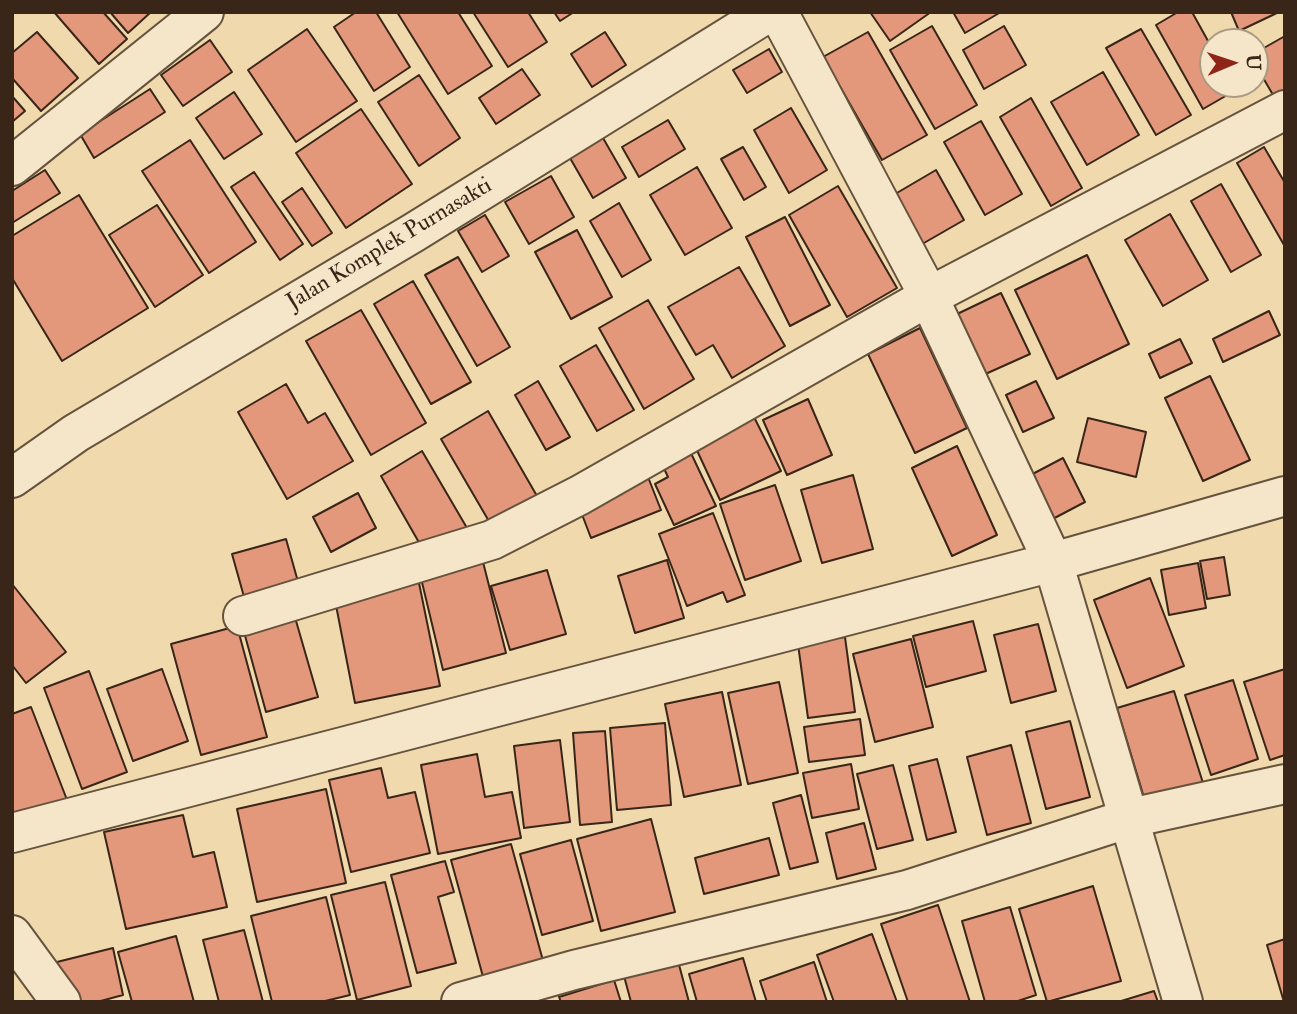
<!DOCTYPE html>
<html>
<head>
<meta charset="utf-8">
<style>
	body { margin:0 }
	#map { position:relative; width:1297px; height:1014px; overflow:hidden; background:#efd9ad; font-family:"IM FELL Double Pica",serif }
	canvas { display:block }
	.frame { position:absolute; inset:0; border:14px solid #392618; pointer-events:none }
	.north { position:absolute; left:1199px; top:28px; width:70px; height:70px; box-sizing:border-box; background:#f5e6ca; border:2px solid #aa9983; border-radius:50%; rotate:88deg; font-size:19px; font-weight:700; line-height:28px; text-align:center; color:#392618 }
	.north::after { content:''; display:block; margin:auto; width:24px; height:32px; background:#8f2418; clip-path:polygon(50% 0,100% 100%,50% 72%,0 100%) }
</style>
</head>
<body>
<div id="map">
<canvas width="1297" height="1014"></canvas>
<div class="frame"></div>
<div class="north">U</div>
</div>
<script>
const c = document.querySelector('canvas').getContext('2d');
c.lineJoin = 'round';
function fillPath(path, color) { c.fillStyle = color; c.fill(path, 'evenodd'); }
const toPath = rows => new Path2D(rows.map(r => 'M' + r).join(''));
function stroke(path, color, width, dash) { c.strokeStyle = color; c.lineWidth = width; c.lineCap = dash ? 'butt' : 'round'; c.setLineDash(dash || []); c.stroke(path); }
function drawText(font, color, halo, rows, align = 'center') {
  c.font = font + ' "IM FELL Double Pica",serif'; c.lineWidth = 7; c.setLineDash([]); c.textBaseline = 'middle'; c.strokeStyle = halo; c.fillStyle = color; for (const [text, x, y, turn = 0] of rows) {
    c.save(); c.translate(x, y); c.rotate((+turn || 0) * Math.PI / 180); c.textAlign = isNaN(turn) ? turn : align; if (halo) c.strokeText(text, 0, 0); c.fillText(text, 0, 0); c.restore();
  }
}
const building = toPath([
	[54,12,103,12,127,39,99,64,54,12],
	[110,12,151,12,128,33,110,12],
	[356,12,376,12,410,67,374,91,334,27,356,12],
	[397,12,458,12,492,66,448,94,397,12],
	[473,12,528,12,547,42,508,67,473,12],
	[554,12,574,12,560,21,554,12],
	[870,12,931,12,890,41,870,12],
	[953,12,1001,12,965,33,953,12],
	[1178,12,1192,12,1213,50,1213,84,1232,84,1236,90,1203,109,1156,25,1178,12],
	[1231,12,1279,12,1239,31,1231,12],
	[932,26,977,105,935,129,890,50,932,26],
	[1004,26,1026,65,984,89,963,50,1004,26],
	[307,29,357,101,296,142,248,70,307,29],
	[1141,29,1191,115,1156,135,1106,48,1141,29],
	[37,32,78,78,41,111,12,78,12,53,37,32],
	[605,32,626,65,592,87,571,54,605,32],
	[868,32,927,135,882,160,823,57,868,32],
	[1285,36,1285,95,1276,100,1255,64,1255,53,1285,36],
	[210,40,232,72,183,106,161,75,210,40],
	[769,49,782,72,747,93,733,70,769,49],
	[522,69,540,95,496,124,479,98,522,69],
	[1103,72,1139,135,1087,165,1051,102,1103,72],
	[419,75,460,138,419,166,378,102,419,75],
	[150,89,165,112,94,158,80,134,150,89],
	[234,92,262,134,224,159,196,118,234,92],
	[12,96,25,111,12,122,12,96],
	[1031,98,1082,188,1051,206,1000,117,1031,98],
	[791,108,827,170,789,193,754,130,791,108],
	[361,109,412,184,346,228,296,153,361,109],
	[668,120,685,149,639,177,622,147,668,120],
	[981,121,1022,194,985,215,944,142,981,121],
	[603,138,626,178,593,198,570,158,603,138],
	[190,140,256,242,209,273,142,171,190,140],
	[743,147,766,187,744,200,721,159,743,147],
	[1264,147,1285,183,1284,245,1237,163,1264,147],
	[697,167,732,228,685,255,650,195,697,167],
	[45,170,60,193,12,223,12,191,45,170],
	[936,170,964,220,917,247,890,197,936,170],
	[254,172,303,244,280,260,231,187,254,172],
	[551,176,574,217,529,244,505,202,551,176],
	[1221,184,1261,255,1231,272,1191,201,1221,184],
	[838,186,897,288,847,317,789,215,838,186],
	[302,188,332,233,312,246,282,202,302,188],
	[79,195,148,308,62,361,12,278,12,236,79,195],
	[619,203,651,260,622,277,590,221,619,203],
	[157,205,203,275,155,307,109,235,157,205],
	[1170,214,1208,280,1163,306,1125,240,1170,214],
	[485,215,509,256,482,272,458,231,485,215],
	[785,217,830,305,790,326,746,237,785,217],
	[577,230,612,297,571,319,535,252,577,230],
	[1087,255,1129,344,1057,379,1015,290,1087,255],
	[458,257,510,347,477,366,425,275,458,257],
	[739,267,785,346,732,378,713,345,696,355,668,307,739,267],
	[413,281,471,382,431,404,374,304,413,281],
	[1001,293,1030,354,981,376,953,316,1001,293],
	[648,300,694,379,644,409,599,328,648,300],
	[361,310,426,423,371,455,306,341,361,310],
	[1269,311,1280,335,1223,362,1213,339,1269,311],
	[920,328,967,428,915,453,868,354,920,328],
	[1180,339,1192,363,1160,378,1149,354,1180,339],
	[596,345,634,410,597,431,560,366,596,345],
	[1210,376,1250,460,1203,481,1165,398,1210,376],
	[538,381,570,437,546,450,515,395,538,381],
	[1036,381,1054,418,1023,432,1006,395,1036,381],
	[286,384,308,423,325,413,353,461,287,499,238,412,286,384],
	[808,399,832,455,787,475,763,420,808,399],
	[488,411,537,496,490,523,441,439,488,411],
	[753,415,781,471,720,500,694,444,753,415],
	[1088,418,1146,432,1136,477,1077,462,1088,418],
	[957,446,997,535,952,556,912,468,957,446],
	[689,449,716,506,674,525,655,484,668,477,661,462,689,449],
	[422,451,467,528,425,553,381,476,422,451],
	[1063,458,1085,502,1047,522,1025,478,1063,458],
	[853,475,873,549,822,563,801,490,853,475],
	[648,477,661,510,591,538,578,504,648,477],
	[775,485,801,561,745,580,720,504,775,485],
	[358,493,376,528,331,552,313,517,358,493],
	[713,513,745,595,727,602,723,592,687,606,659,534,713,513],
	[286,539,302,596,248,611,232,554,286,539],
	[1224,557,1230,595,1207,599,1200,561,1224,557],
	[482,558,506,653,443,670,420,574,482,558],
	[667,560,684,618,635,633,618,576,667,560],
	[1198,563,1206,608,1169,615,1161,570,1198,563],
	[547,570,566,634,510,650,491,586,547,570],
	[418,578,440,686,355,703,334,595,418,578],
	[1150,578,1184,666,1127,688,1094,600,1150,578],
	[12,584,66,652,26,683,12,665,12,584],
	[292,607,318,697,266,712,241,621,292,607],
	[973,621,986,671,926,687,913,636,973,621],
	[1038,624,1056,691,1011,703,994,635,1038,624],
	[237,626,267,737,201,755,171,644,237,626],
	[845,637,855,712,808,718,798,644,845,637],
	[911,639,933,727,875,742,853,654,911,639],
	[162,669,188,741,133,761,107,689,162,669],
	[1285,669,1285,755,1270,760,1244,682,1285,669],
	[89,671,127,772,82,789,44,688,89,671],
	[1233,680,1258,759,1211,775,1185,695,1233,680],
	[779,682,798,773,748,784,728,693,779,682],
	[1174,691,1203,783,1145,801,1117,708,1174,691],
	[722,692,741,785,684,797,665,704,722,692],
	[31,707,69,805,12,821,12,714,31,707],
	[860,719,865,755,809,762,804,727,860,719],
	[1070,721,1090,797,1046,809,1026,732,1070,721],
	[665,723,671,805,617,810,610,728,665,723],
	[605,731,612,822,580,825,573,733,605,731],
	[560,740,570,822,524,828,514,746,560,740],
	[1011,745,1031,823,987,835,967,757,1011,745],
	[477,754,485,797,512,792,521,838,438,854,421,765,477,754],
	[937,759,956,832,927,840,909,766,937,759],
	[851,764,859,809,812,818,803,773,851,764],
	[893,765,913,840,877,849,857,774,893,765],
	[381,768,388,798,415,792,430,853,351,872,329,780,381,768],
	[326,789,346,883,257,902,237,809,326,789],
	[801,795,818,862,790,869,773,803,801,795],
	[183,815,193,857,214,852,227,907,126,929,104,832,183,815],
	[651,819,675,912,601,931,577,839,651,819],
	[864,823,876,869,837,879,826,833,864,823],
	[769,838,779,875,704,894,695,858,769,838],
	[571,840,593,921,542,935,520,854,571,840],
	[511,844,545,968,485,984,451,860,511,844],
	[445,861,454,892,438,897,456,963,417,973,391,875,445,861],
	[385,882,411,986,357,1000,331,895,385,882],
	[1093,886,1121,981,1047,1002,1019,909,1093,886],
	[326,897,350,995,321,1002,272,1002,251,916,326,897],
	[938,905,970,1002,908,1002,881,924,938,905],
	[1010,907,1036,995,1015,1002,985,1002,962,921,1010,907],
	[244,930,263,1002,219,1002,203,940,244,930],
	[872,934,897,1002,834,1002,817,955,872,934],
	[176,936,194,1002,132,1002,118,952,176,936],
	[1285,939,1285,1002,1284,1002,1267,945,1285,939],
	[113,948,123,995,97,1002,66,1002,57,962,113,948],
	[743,958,756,1002,697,1002,689,974,743,958],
	[678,961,689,1002,631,1002,624,976,678,961],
	[814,962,827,1002,767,1002,760,981,814,962],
	[614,980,621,1002,561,1002,559,997,614,980],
	[1154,991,1158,1002,1118,1002,1154,991]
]);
fillPath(building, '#e3977b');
stroke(building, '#392618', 2);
const minor = toPath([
	[778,12,921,281,1053,562,1183,1002],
	[12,166,204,12],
	[12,478,76,433,413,233,769,12],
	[243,616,492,540,580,495,928,297,1285,110],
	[12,833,1053,562,1285,496],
	[12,935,61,1002],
	[461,1002,574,970,907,890,1130,818,1285,784]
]);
stroke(minor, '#66533d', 42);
stroke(minor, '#f5e6ca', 38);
drawText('23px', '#392618', '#f5e6ca', [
	["Jalan Komplek Purnasakti",390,245,-31]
]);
</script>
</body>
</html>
